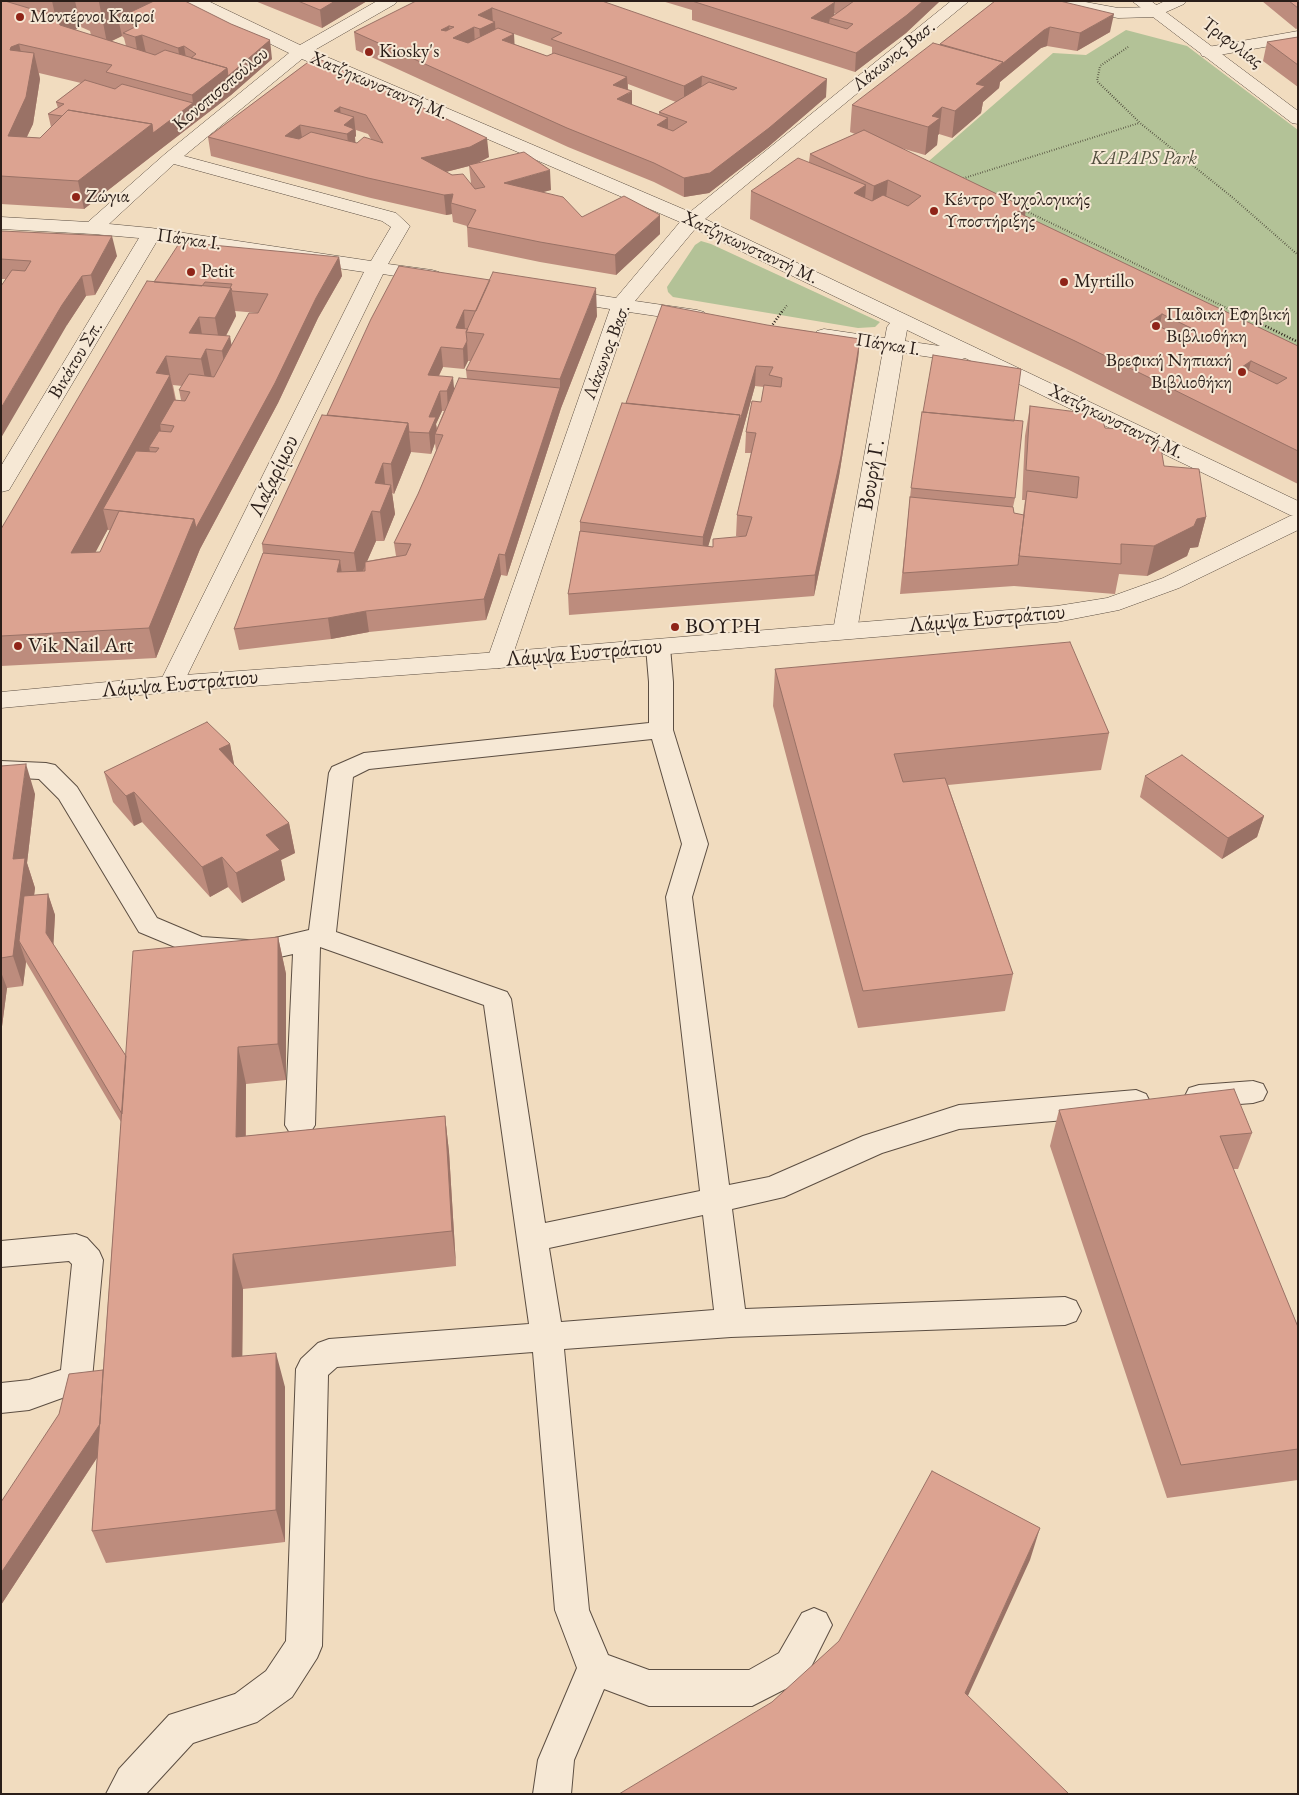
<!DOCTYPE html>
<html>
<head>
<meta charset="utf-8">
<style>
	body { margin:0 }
	#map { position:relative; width:1299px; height:1795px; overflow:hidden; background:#f1dcbf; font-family:"EB Garamond",serif }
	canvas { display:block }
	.frame { position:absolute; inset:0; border:2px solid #2a1e19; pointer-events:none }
</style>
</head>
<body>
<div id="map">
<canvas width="1299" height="1795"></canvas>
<div class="frame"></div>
</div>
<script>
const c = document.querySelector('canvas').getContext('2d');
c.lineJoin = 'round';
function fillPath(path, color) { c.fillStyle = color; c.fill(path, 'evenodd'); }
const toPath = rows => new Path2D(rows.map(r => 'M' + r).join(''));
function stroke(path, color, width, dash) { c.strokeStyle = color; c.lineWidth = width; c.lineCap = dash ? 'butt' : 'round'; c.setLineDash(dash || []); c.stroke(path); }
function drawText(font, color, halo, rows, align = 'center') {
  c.font = font + ' "EB Garamond",serif'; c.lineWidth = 4; c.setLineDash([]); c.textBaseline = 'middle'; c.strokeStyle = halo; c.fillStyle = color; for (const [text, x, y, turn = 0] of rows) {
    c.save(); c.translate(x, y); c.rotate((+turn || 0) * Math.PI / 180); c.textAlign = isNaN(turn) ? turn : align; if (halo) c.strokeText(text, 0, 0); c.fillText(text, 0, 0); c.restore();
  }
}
fillPath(toPath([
	[1126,30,1187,46,1298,130,1298,364,914,174,1053,53,1086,55],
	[701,241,711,244,880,322,875,327,858,328,673,297,668,292,667,287,695,245]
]), '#b3c297');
const service = toPath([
	[658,640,666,642,670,647,673,682,673,730,708,844,692,897,729,1185,769,1177,863,1136,959,1105,1136,1090,1146,1094,1150,1102,1146,1110,1136,1114,959,1129,882,1153,784,1197,732,1209,745,1309,1065,1297,1076,1301,1081,1311,1076,1321,1065,1325,731,1337,564,1349,589,1610,608,1655,649,1670,749,1670,779,1653,802,1613,814,1608,826,1613,832,1625,805,1679,752,1706,649,1706,604,1689,574,1760,571,1794,533,1794,538,1760,577,1668,555,1610,533,1352,337,1367,328,1375,322,1646,317,1658,292,1697,257,1722,193,1743,146,1794,106,1794,119,1769,169,1715,235,1694,266,1671,286,1641,296,1369,301,1359,318,1343,329,1339,529,1324,484,1005,320,947,315,1125,310,1133,300,1137,290,1133,285,1125,293,954,262,961,199,957,139,932,59,799,39,779,1,777,1,761,46,763,55,765,77,787,157,918,202,937,262,941,309,930,329,773,332,767,364,753,649,723,649,682,646,647,650,642,658,640],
	[652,739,682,844,666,897,700,1191,545,1223,511,999,507,992,336,932,353,777,369,769,652,739],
	[703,1215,714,1310,561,1322,549,1248,703,1215],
	[1253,1081,1263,1084,1267,1092,1263,1100,1253,1103,1199,1107,1189,1104,1185,1096,1189,1088,1199,1085,1253,1081],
	[76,1234,87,1238,99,1251,103,1260,92,1379,87,1389,76,1393,29,1410,1,1413,1,1383,29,1380,61,1370,72,1264,69,1261,1,1267,1,1241,76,1234]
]);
const minor = toPath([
	[187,1,208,1,300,45,377,1,397,1,395,4,313,51,690,212,951,1,969,1,705,219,1298,501,1298,517,1290,515,965,358,957,361,903,353,857,631,854,636,845,639,836,636,833,631,883,350,824,341,817,339,814,335,817,331,824,329,885,338,887,327,890,323,695,229,635,301,697,310,704,312,707,316,704,320,697,322,629,312,511,660,508,666,499,668,490,666,487,660,610,309,559,301,552,299,549,295,552,291,559,289,616,298,680,222,302,59,184,156,396,213,410,226,388,264,432,270,439,272,442,276,439,280,432,282,383,274,183,684,180,690,171,692,162,690,159,684,364,272,157,241,12,485,9,490,1,492,1,466,139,238,93,234,1,229,1,217,88,222,165,154,289,53,189,4,187,1],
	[174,164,382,221,391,227,371,261,151,228,109,224,174,164],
	[907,330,940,346,905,341,907,330],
	[1044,1,1080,1,1118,8,1152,7,1165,1,1186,1,1184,4,1155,17,1118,18,1052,6,1046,4,1044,1],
	[1298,31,1298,41,1208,57,1202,56,1200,52,1202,48,1208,47,1298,31]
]);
const tertiary = toPath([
	[1132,1,1151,1,1298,111,1298,124,1292,123,1132,1],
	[1298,514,1298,530,1179,588,1119,610,1057,622,499,668,171,692,1,708,1,692,171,676,499,652,1057,606,1107,598,1163,578,1290,516,1298,514]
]);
stroke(service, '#5c4e42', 2);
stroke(minor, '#5c4e42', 1);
stroke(tertiary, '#5c4e42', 1);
stroke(toPath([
	[1128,47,1100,66,1097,81,1140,123,1232,197,1298,255],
	[961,179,1139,123],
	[1022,209,1235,312],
	[782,312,788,304]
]), '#2a1e19', 2, [0.5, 2]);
stroke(toPath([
	[1233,310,1298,342],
	[771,327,783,310]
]), '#2a1e19', 2.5, [1, 2]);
fillPath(service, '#f6e8d5');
fillPath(minor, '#f6e8d5');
fillPath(tertiary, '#f6e8d5');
fillPath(toPath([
	[1,1,185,1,272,59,231,95,157,152,84,209,1,204],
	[81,27,90,31,91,35,75,30],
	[122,36,124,38,126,46,112,41],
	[39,73,81,83,56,102,58,108,48,114,51,127,40,138,27,137,33,124,40,79],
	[255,1,367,1,322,28],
	[602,1,826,97,768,147,709,193,684,197,654,182,568,147,356,50,354,32,406,7],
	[514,34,552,47,552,54,547,56,514,44],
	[628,84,676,102,659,112,659,115,632,105,628,90],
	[662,1,832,1,834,15,836,14,834,13,835,1,940,1,906,33,855,72,692,20,692,10],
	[995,1,1110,32,1077,51,1047,46,1041,48,1000,82,999,88,983,102,981,113,952,138,939,134,938,135,937,145,925,155,901,148,1026,208,1025,216,1298,346,1298,484,1069,370,750,219,751,191,809,162,810,154,855,134,850,132,852,105,940,44],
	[1262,1,1298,1,1298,28,1296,29],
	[1298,37,1298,87,1263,61,1267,42],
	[315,57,489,157,476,164,551,190,543,192,582,217,660,234,616,275,540,262,468,247,467,226,453,222,452,214,446,215,371,198,211,156,208,137],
	[356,130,368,134,371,139,357,143,355,143,355,137,356,136],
	[469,166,471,183,446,172],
	[1,231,117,256,95,295,86,296,67,325,6,279,1,279],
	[339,257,342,276,318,318,278,403,200,549,156,658,1,666,1,529,154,282],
	[235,311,258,313,231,345,226,336,236,316],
	[173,385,182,386,179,390,181,400,176,400],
	[108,529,108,530,110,530,100,552,95,552],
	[399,266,597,316,561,408,507,576,501,575,486,620,369,632,331,639,239,650,234,629,263,553,262,544,327,415],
	[468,361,471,361,466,370,467,379,454,390,439,376,443,367,464,369],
	[442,411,444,411,437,428,436,424],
	[435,443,436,451,418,494,394,543,396,556,367,561,376,541,384,541,395,514,392,493,394,494,411,452,431,454],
	[767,325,860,339,858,359,839,476,814,596,569,615,568,594,580,531,580,522,626,403],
	[755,386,764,387,761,402,746,432,745,453,751,453,737,515,736,536,741,536,713,547,708,546,739,444],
	[1030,406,1105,428,1164,466,1206,517,1198,547,1190,548,1187,556,1147,576,1119,574,1115,594,1014,586,900,594,911,488,1014,421,1015,498,1013,507,1014,513,1023,515,1025,500,1022,500,1025,436],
	[775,669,1109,733,1101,770,948,785,1013,974,1005,1011,858,1028,773,706],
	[230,744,234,765,289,823,295,853,281,860,285,880,242,903,228,887,210,897,142,822,134,826,113,802,104,772],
	[1,766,35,794,27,863,35,888,34,895,48,894,55,915,53,944,126,1056,278,937,286,974,286,1080,246,1084,246,1136,445,1116,449,1152,456,1266,243,1289,242,1356,285,1387,285,1542,106,1563,92,1531,97,1458,1,1605,1,1502,103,1370,121,1122,26,962,23,986,7,988,1,1034],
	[1145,776,1264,816,1257,837,1222,859,1140,797],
	[1059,1110,1252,1133,1238,1169,1233,1169,1298,1327,1298,1480,1167,1498,1050,1146]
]), '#bd8c7d');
fillPath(toPath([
	[52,1,75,1,81,27,72,31,61,42],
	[100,1,172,1,137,26,118,18,122,36,107,43,99,2],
	[335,1,367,1,322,28,320,10],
	[923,1,940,1,906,33,855,72,856,53],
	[835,2,834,19,830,18,829,23,809,36,811,18],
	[492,8,493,23,495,22,496,40,481,48,478,15],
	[1114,14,1110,32,1077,51,1080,33],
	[449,26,451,44,441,30],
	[474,27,475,46,453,38],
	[1050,27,1047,46,1041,48,1000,82,999,88,983,102,981,113,952,138,955,111,976,84,1044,30],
	[514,34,515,52,502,40],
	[142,35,146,53,138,56,135,37],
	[270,40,272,59,231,95,157,152,84,209,78,181,152,124,193,103,192,95,227,68],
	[19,44,25,70,10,50,11,47],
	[184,46,187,64,181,67,178,48],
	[34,53,40,79,33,124,14,163,8,136],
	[702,76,701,95,684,105,684,86],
	[627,77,628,94,632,91,632,110,618,118,613,85],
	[827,79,826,97,768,147,709,193,684,197,684,178],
	[340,107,342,126,334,111],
	[942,107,939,134,938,135,937,145,925,155,928,127,932,116],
	[354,117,356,136,355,137,356,148,349,153,347,134,344,125],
	[668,118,668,137,657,125],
	[300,125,303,144,285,136],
	[487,138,489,157,471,166,469,165,469,166,422,178,421,158],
	[550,170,551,190,505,202,504,183],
	[888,180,885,208,871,214,874,186],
	[866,185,864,212,854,193],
	[453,194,451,203,452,214,446,215,444,195],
	[1026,208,1022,236,1017,212],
	[660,215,660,234,616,275,615,255],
	[112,236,117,256,95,295,91,275],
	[339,257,342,276,318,318,278,403,200,549,156,658,149,628,194,519],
	[82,276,86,296,67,325,1,438,1,408,62,305],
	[231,288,236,316,220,347,215,318],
	[596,288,597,316,561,408,507,576,505,555,560,388,560,379],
	[464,310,465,330,456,328],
	[1162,314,1156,343,1150,322],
	[199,317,204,346,189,333],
	[230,336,235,365,227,380,222,351],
	[860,339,858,359,839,476,814,596,815,575],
	[467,341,468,361,464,369,463,349],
	[441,347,443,367,429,395,428,375],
	[206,349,212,378,207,388,201,359],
	[166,356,176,404,160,424,161,432,149,447,150,452,103,509,108,529,79,583,71,553,156,373],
	[1251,361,1244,390,1242,367],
	[756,366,755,386,739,444,702,567,703,537,740,415],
	[453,377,455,398,448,412,447,391],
	[440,391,442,411,436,424,437,434,435,434,435,443,431,454,429,433,429,417],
	[408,423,411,452,394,494,391,464],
	[383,463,386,493,378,513,375,483],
	[391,485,395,514,384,541,380,512],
	[372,511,376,541,358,582,354,553],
	[1206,517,1198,547,1190,548,1187,556,1147,576,1154,546,1197,519],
	[499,554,501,575,486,620,484,599],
	[340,560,343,581,337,572],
	[366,611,369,632,331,639,328,618],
	[230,744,236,774,219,749],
	[26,764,35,794,27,863,35,888,27,955,19,941,26,962,23,986,13,956,13,859],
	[134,792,142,822,134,826,126,796],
	[1264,816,1257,837,1222,859,1228,838],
	[289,823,295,853,281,860,285,880,242,903,236,873,266,835],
	[222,857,228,887,210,897,202,867],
	[48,894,55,915,53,954,46,933],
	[278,937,286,974,286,1080,278,1044],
	[1,972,7,988,1,1034],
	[238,1047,246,1084,245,1174,236,1137],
	[445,1116,449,1152,456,1266,452,1231],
	[233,1254,243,1289,242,1391,232,1357],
	[276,1353,285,1387,285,1542,276,1510],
	[108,1412,115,1430,1,1605,1,1573],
	[1040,1528,1030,1560,956,1722,965,1693]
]), '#9a7266');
const building = toPath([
	[1,1,5,1,55,16,60,25,155,55,165,50,227,68,192,95,106,72,112,65,19,44,11,47,10,50,34,53,26,97,8,136,40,138,68,110,152,124,78,181,1,176,1,1],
	[154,1,185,1,231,24,270,40,228,76,227,68,191,58,196,54,184,46,178,48,142,35,135,37,123,33,137,26,118,18,154,1],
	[298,1,335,1,320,10,298,1],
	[416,1,602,1,827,79,769,128,710,173,684,178,654,163,567,128,354,32,416,1],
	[492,8,562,33,551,39,684,86,702,76,737,88,733,90,709,82,659,112,687,122,673,131,657,125,668,118,617,99,632,91,613,85,627,77,554,53,547,56,502,40,514,34,498,28,468,43,453,38,474,27,480,29,495,22,478,15,492,8],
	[449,26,454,27,446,31,441,30,449,26],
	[692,1,832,1,835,2,811,18,847,29,853,24,830,18,854,1,923,1,907,15,856,53,692,1],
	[995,1,1060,1,1114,14,1080,33,1050,27,1044,30,1002,64,1003,62,940,44,995,1],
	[1289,1,1298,1,1298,8,1289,1],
	[1298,37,1298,65,1267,42,1298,37],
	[933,43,1003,62,976,84,985,86,955,111,942,107,932,116,940,118,928,127,852,105,933,43],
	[315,57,487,138,470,147,421,158,452,175,463,174,475,189,485,187,469,165,524,152,550,170,504,183,563,197,582,217,624,196,660,215,615,255,540,242,467,227,476,210,451,203,453,194,444,195,368,178,208,137,315,57],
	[340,107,366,115,383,143,364,137,357,143,311,132,299,139,285,136,300,125,347,134,354,129,344,125,354,117,334,111,340,107],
	[85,80,115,89,122,84,193,103,153,133,152,124,68,110,62,116,48,114,64,104,56,102,85,80],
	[864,130,1026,208,1017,212,1298,346,1298,451,1075,341,751,191,798,158,866,185,854,193,872,201,883,195,908,206,921,196,888,180,874,186,810,154,864,130],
	[1162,314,1191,328,1179,336,1150,322,1162,314],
	[1251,361,1287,378,1277,384,1242,367,1251,361],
	[1,231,112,236,91,275,82,276,62,305,1,408,1,286,12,270,25,271,31,261,1,259,1,231],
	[180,242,339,257,316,298,275,383,196,528,194,519,103,509,136,451,156,452,159,448,149,447,159,431,171,432,174,426,160,424,174,400,185,401,190,392,179,390,189,374,214,377,249,313,258,313,268,294,232,291,231,288,230,288,232,284,205,282,202,286,154,282,180,242],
	[399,266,490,280,476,311,464,310,456,328,468,329,466,332,467,341,463,349,441,347,428,375,453,377,447,391,440,391,429,417,436,417,429,433,409,432,408,423,327,415,371,319,399,266],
	[493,272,596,288,560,379,466,370,484,334,466,332,493,272],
	[147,281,231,288,215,318,199,317,189,333,230,336,222,351,206,349,201,359,166,356,156,373,170,375,71,553,100,552,119,511,194,519,149,628,1,636,1,529,147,281],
	[662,305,767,325,860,339,841,456,815,575,568,594,580,531,713,547,713,539,746,536,752,517,737,515,756,433,746,432,752,401,761,402,764,385,781,387,782,378,769,375,773,367,756,366,739,424,740,415,626,403,662,305],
	[933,355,1021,369,1014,421,923,412,933,355],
	[459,378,560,388,505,555,499,554,484,599,366,611,328,618,234,629,263,553,340,560,337,572,365,571,365,562,406,555,411,544,394,543,418,494,443,435,435,434,459,378],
	[622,403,740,415,703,537,580,522,622,403],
	[1030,406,1101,415,1105,428,1119,429,1161,448,1164,466,1199,469,1206,517,1197,519,1194,526,1154,546,1121,544,1121,564,1019,556,1027,491,1077,498,1079,477,1026,470,1030,406],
	[922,412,1023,421,1015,498,911,488,922,412],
	[322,415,408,423,391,464,383,463,375,483,391,485,380,512,372,511,354,553,262,544,322,415],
	[910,497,1013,507,1014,513,1024,515,1018,565,903,573,910,497],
	[1070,642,1109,733,894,754,903,782,945,778,1013,974,863,991,775,669,1070,642],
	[207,722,230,744,219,749,289,823,266,835,280,850,236,873,222,857,202,867,134,792,126,796,104,772,207,722],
	[1182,755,1264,816,1228,838,1145,776,1182,755],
	[26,764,13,859,25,858,13,956,1,958,1,766,26,764],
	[48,894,46,933,126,1056,122,1114,19,941,24,896,48,894],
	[278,937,278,1044,238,1047,236,1137,445,1116,452,1231,233,1254,232,1357,276,1353,276,1510,92,1531,133,951,278,937],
	[1234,1089,1252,1133,1220,1136,1298,1327,1298,1449,1181,1465,1059,1110,1234,1089],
	[103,1370,100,1424,1,1573,1,1502,59,1414,69,1374,103,1370],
	[932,1471,1040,1528,965,1693,1069,1794,619,1794,772,1702,839,1641,932,1471]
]);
fillPath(building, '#dca391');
stroke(building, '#9a7266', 1);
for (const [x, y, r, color] of [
	[20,17,5,"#8f2418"],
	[369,52,5,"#8f2418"],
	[76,197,5,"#8f2418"],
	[934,211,5,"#8f2418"],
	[191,272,5,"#8f2418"],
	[1064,282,5,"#8f2418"],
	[1156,326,5,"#8f2418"],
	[1242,372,5,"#8f2418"],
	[675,627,5,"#8f2418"],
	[18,646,5,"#8f2418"]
]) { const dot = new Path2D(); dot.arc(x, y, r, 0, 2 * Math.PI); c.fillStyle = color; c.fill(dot); stroke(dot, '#f6e8d5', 2); }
drawText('19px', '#2a1e19', '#f6e8d5', [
	["Μοντέρνοι Καιροί",30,17],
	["Kiosky's",379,52],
	["Ζώγια",86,197],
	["Κέντρο Ψυχολογικής",944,200],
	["Υποστήριξης",944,222],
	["Petit",201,272],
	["Myrtillo",1074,282],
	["Παιδική Εφηβική",1166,315],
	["Βιβλιοθήκη",1166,337],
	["Βρεφική Νηπιακή",1232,361,"right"],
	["Βιβλιοθήκη",1232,383,"right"]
], 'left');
drawText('19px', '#2a1e19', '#f6e8d5', [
	["Τριφυλίας",1232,43,37],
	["Λάκωνος Βασ.",894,56,-39],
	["Χατζηκωνσταντή Μ.",379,86,23],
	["Κονοπισοπούλου",221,89,-40],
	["Πάγκα Ι.",189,240,8],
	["Χατζηκωνσταντή Μ.",750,248,25],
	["Πάγκα Ι.",888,345,9],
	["Λάκωνος Βασ.",607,352,-69],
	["Βικάτου Σπ.",76,360,-59],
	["Χατζηκωνσταντή Μ.",1116,422,26]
]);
drawText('italic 19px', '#534f3f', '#f6e8d5', [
	["KAPAPS Park",1144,159]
]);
drawText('22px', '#2a1e19', '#f6e8d5', [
	["Βουρή Γ.",872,475,-80],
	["Λαζαρίμου",274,476,-64],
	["Λάμψα Ευστράτιου",987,619,-5],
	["Λάμψα Ευστράτιου",584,653,-5],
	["Λάμψα Ευστράτιου",180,684,-5]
]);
drawText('22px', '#2a1e19', '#f6e8d5', [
	["ΒΟΥΡΗ",685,627],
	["Vik Nail Art",28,646]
], 'left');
</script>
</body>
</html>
